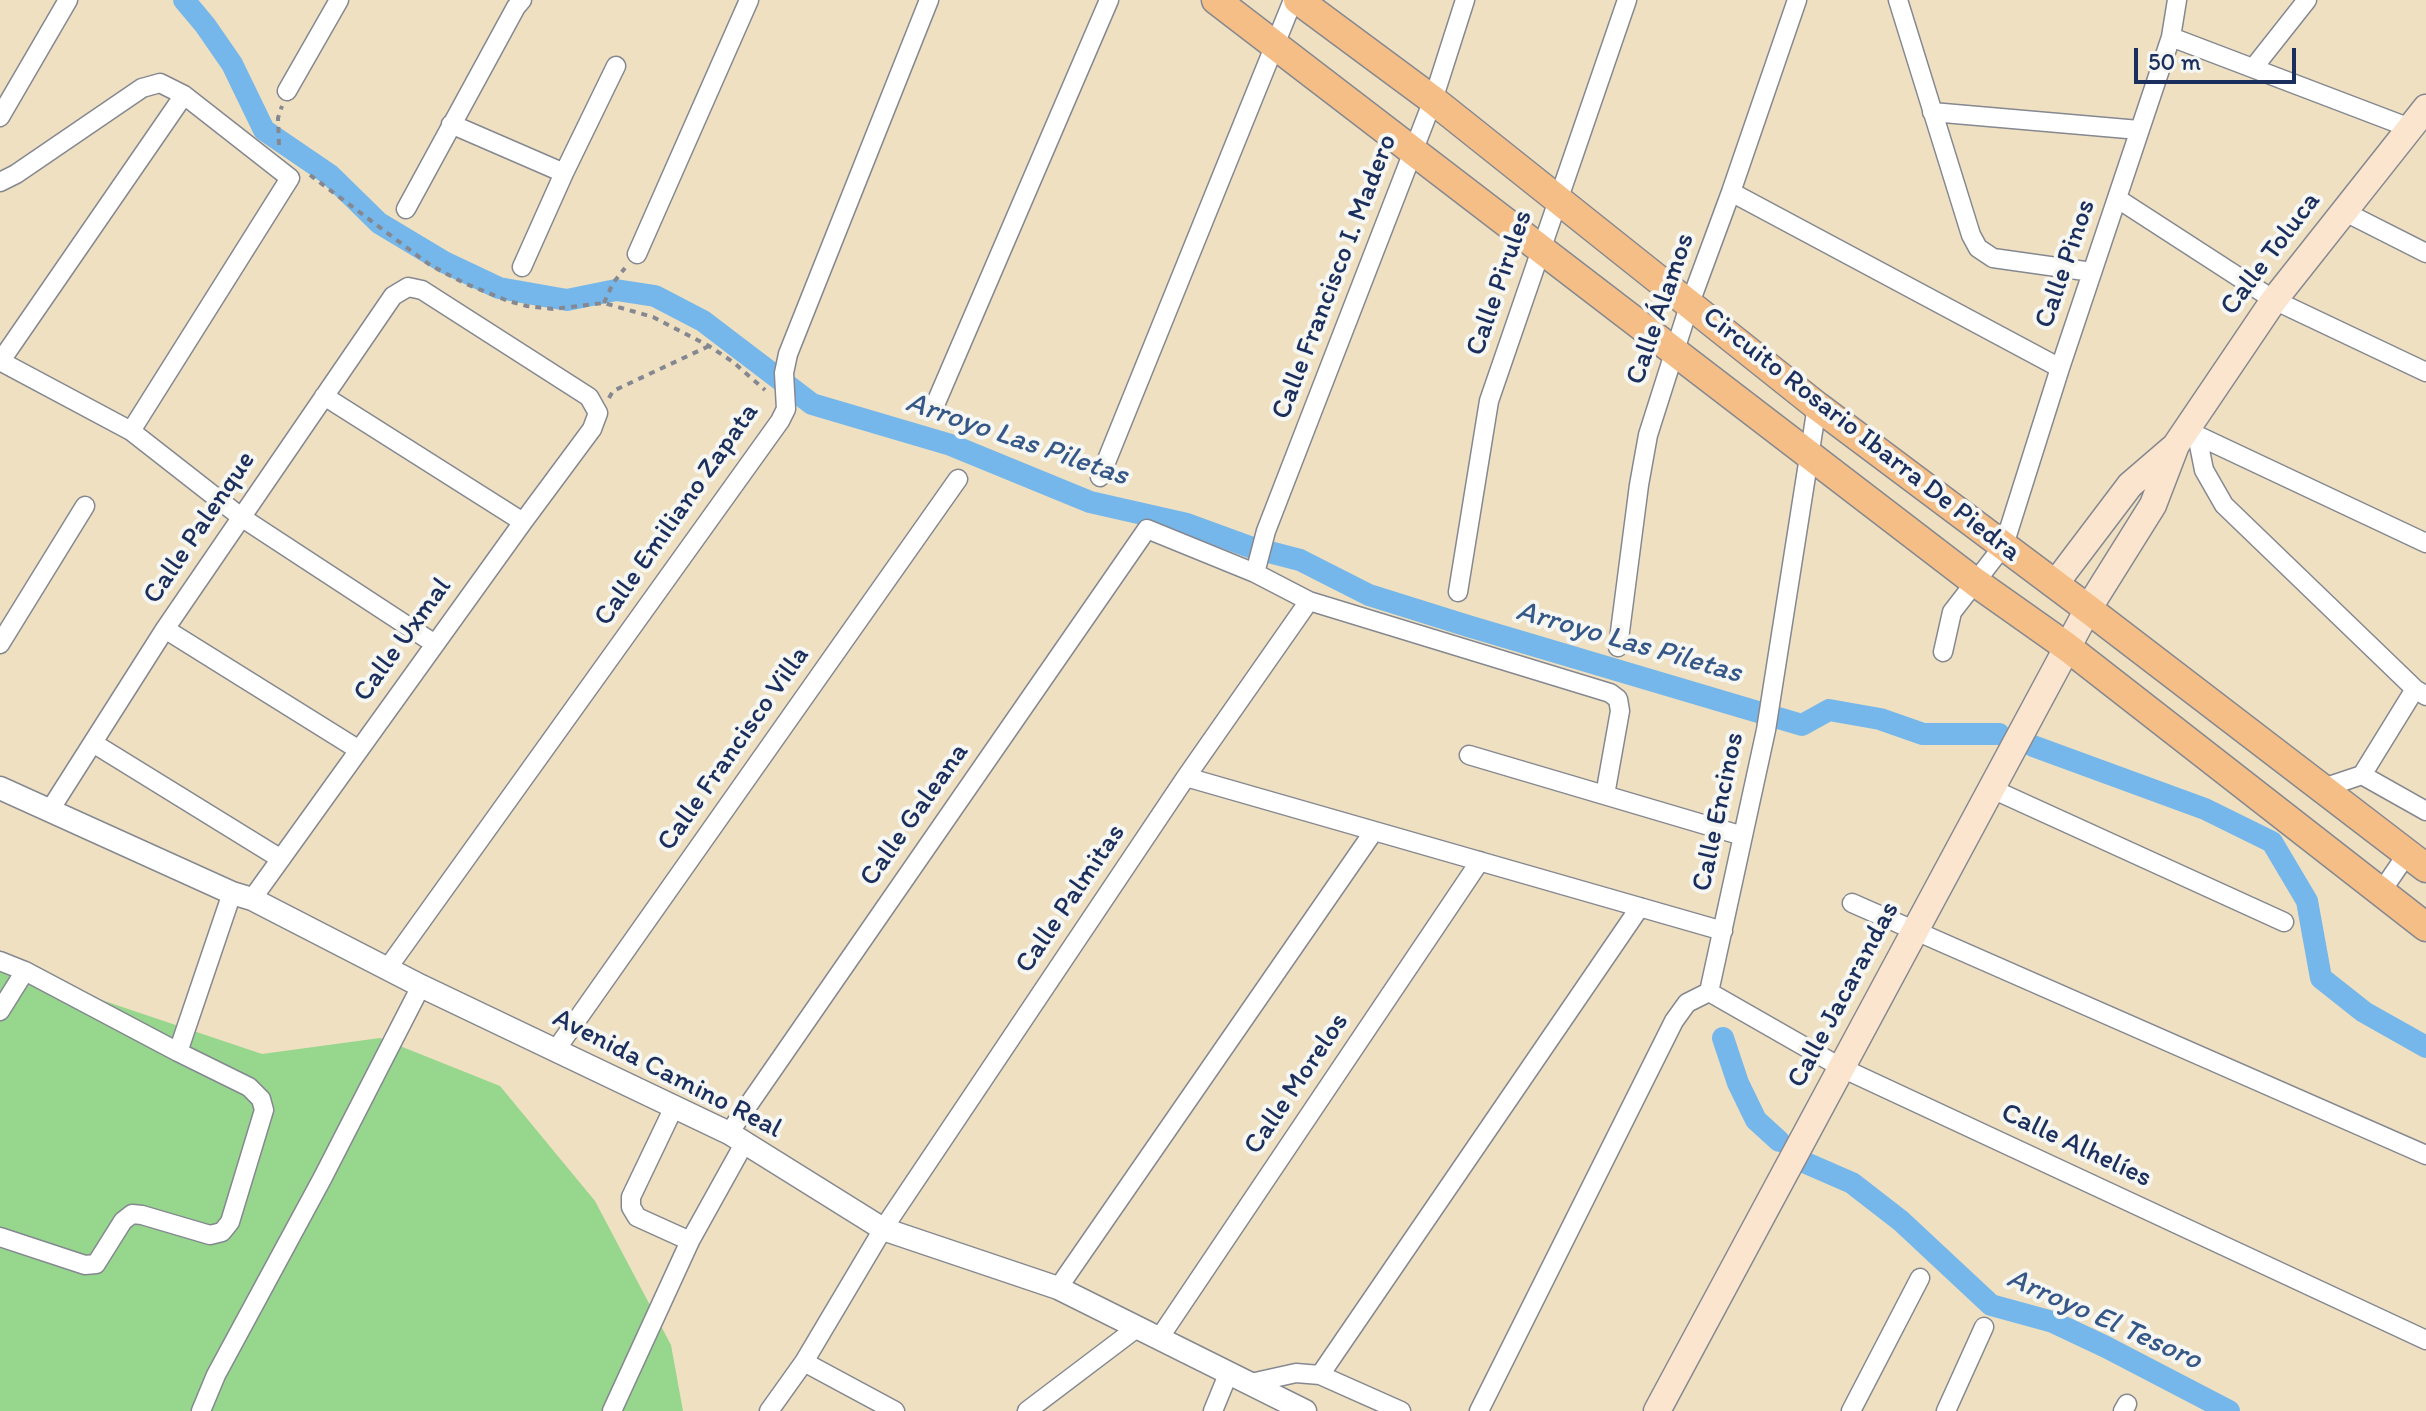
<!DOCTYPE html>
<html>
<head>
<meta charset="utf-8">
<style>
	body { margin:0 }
	#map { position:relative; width:2426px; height:1411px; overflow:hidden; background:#efe0c2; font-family:Itim,sans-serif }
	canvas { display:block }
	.scale { position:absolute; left:2134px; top:48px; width:162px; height:36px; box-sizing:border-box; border:4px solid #1b2f5e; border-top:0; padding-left:10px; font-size:24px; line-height:28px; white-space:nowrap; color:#1b2f5e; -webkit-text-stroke:6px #f6f6f2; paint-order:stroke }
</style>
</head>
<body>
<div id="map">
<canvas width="2426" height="1411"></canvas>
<div class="scale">50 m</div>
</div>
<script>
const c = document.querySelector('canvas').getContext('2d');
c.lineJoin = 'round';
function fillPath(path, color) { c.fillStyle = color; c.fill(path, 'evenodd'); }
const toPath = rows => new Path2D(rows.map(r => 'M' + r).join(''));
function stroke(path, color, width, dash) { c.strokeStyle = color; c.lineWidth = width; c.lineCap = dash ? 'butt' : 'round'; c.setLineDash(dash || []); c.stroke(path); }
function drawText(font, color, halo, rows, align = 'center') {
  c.font = font + ' Itim,sans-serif'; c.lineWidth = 8; c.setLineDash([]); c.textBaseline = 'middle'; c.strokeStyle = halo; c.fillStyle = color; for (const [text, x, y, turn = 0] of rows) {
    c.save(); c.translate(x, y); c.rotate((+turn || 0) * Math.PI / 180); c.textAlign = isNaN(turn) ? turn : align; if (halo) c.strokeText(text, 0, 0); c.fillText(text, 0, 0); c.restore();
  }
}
fillPath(toPath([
	[0,950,18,972,262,1054,380,1038,500,1086,595,1201,671,1345,683,1411,0,1411]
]), '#96d68d');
stroke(toPath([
	[184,0,205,25,232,64,264,130,330,175,379,223,444,262,499,288,567,300,616,290,655,296,703,321,812,404,951,445,1090,502,1187,524,1250,547,1300,560,1369,595,1468,626,1802,725,1829,710,1880,719,1923,734,1999,734],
	[2033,746,2205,809,2272,842,2307,901,2321,978,2364,1012,2426,1047],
	[1723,1038,1738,1083,1756,1120,1779,1141],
	[1806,1163,1852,1183,1901,1221,1991,1305,2053,1322,2106,1347,2229,1411]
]), '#75b7ea', 22);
const minor = toPath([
	[1898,0,1971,235,1978,248,1993,258,2092,272],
	[2171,37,2410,128],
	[2254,67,2307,0],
	[287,91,339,0],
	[1932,112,2139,130],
	[0,117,68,0],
	[451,124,564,173],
	[0,182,16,174,142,88,160,83,184,95,290,178,131,431],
	[1731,192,2060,368],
	[2118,199,2274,300,2426,372],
	[406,209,516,7,522,0],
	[2343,211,2426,253],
	[637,254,749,0],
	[522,267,564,173,616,66],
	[0,361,131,431,241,517,435,644],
	[0,362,184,95],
	[324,396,523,522],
	[935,405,1109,0],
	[2190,432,2426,543],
	[2197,435,2204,470,2224,505,2415,689,2426,696],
	[1100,477,1293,0],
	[1255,573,1266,531,1433,100,1465,0],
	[1458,592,1489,401,1627,0],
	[165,629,359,750],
	[0,644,85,506],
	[1618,647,1639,485,1648,435,1690,303,1731,192,1797,0],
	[1943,652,1952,612,2004,545,2060,368,2171,37,2177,0],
	[93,743,281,859],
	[1469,755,1743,836],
	[2362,775,2415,689],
	[1186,777,1723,931],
	[1990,788,2284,922],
	[2323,788,2362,775,2426,811],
	[50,810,165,629,393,296,408,287,422,290,589,397,598,413,592,429,523,522,252,899],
	[2381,892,2407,854],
	[1852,903,2426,1155],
	[0,961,25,971,178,1052,249,1087,261,1099,264,1110,230,1222,222,1232,210,1235,142,1215,132,1214,123,1221,96,1264,85,1265,0,1237],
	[387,969,780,421,786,409,784,373,788,354,929,0],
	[1709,992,1842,1068,2426,1340],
	[1709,992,1766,730,1817,406],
	[0,1011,25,971],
	[555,1051,958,479],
	[178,1052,232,893],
	[674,1107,631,1197,631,1207,637,1217,690,1241,745,1142],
	[729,1133,1147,529,1255,573,1309,601,1610,693,1618,699,1620,711,1605,795],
	[1058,1288,1374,831],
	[1160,1337,1480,861],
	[804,1362,895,1411],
	[1320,1375,1640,907],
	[1251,1383,1296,1373,1320,1375,1401,1411],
	[201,1411,216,1375,322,1179,421,986],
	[612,1411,690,1241],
	[769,1411,804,1362,883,1229,1186,777,1309,601],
	[1027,1411,1138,1327],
	[1213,1411,1229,1372],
	[1479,1411,1674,1021,1687,1003,1709,992],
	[1851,1411,1920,1278],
	[1946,1411,1984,1327],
	[2123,1411,2127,1404]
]);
const tertiary = toPath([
	[0,788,232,893,252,899,421,986,729,1133,883,1229,1058,1288,1305,1411]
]);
const secondary = toPath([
	[2055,584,2130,485,2173,448],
	[1657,1411,2088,609,2153,505,2176,445,2274,300,2426,108]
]);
const primary = toPath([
	[1216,0,1975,582,2067,647,2426,927],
	[1298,0,1433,100,1817,406,2088,609,2426,868]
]);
stroke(minor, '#858890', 21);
stroke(tertiary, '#858890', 25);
stroke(secondary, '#858890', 29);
stroke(primary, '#858890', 31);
stroke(toPath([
	[279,145,278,118,282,106],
	[310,175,430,265,464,283,508,301,527,306,553,309,604,303,653,317,709,346,733,362,765,390],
	[604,303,613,283,625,268],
	[609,398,613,391,709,346]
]), '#858890', 4, [6, 6]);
stroke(minor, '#fff', 18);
stroke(tertiary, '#fff', 22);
stroke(secondary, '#fbe5cf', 26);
stroke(primary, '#f6be87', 28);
drawText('28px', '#1b2f5e', '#f6f6f2', [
	["Calle Toluca",2271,254,-53],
	["Calle Pinos",2066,264,-71],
	["Calle Francisco I. Madero",1335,277,-69],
	["Calle Pirules",1500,283,-71],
	["Calle Álamos",1661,309,-71],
	["Circuito Rosario Ibarra De Piedra",1861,435,38],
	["Calle Emiliano Zapata",677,515,-55],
	["Calle Palenque",200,528,-56],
	["Calle Uxmal",403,640,-54],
	["Calle Francisco Villa",734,749,-55],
	["Calle Encinos",1719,812,-78],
	["Calle Galeana",915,815,-55],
	["Calle Palmitas",1071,899,-56],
	["Calle Jacarandas",1844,995,-62],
	["Avenida Camino Real",667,1074,27],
	["Calle Morelos",1297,1084,-56],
	["Calle Alhelíes",2076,1146,25]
]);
drawText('italic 30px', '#365888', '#f6f6f2', [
	["Arroyo Las Piletas",1017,440,19],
	["Arroyo Las Piletas",1629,643,16],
	["Arroyo El Tesoro",2104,1320,24]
]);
</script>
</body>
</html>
